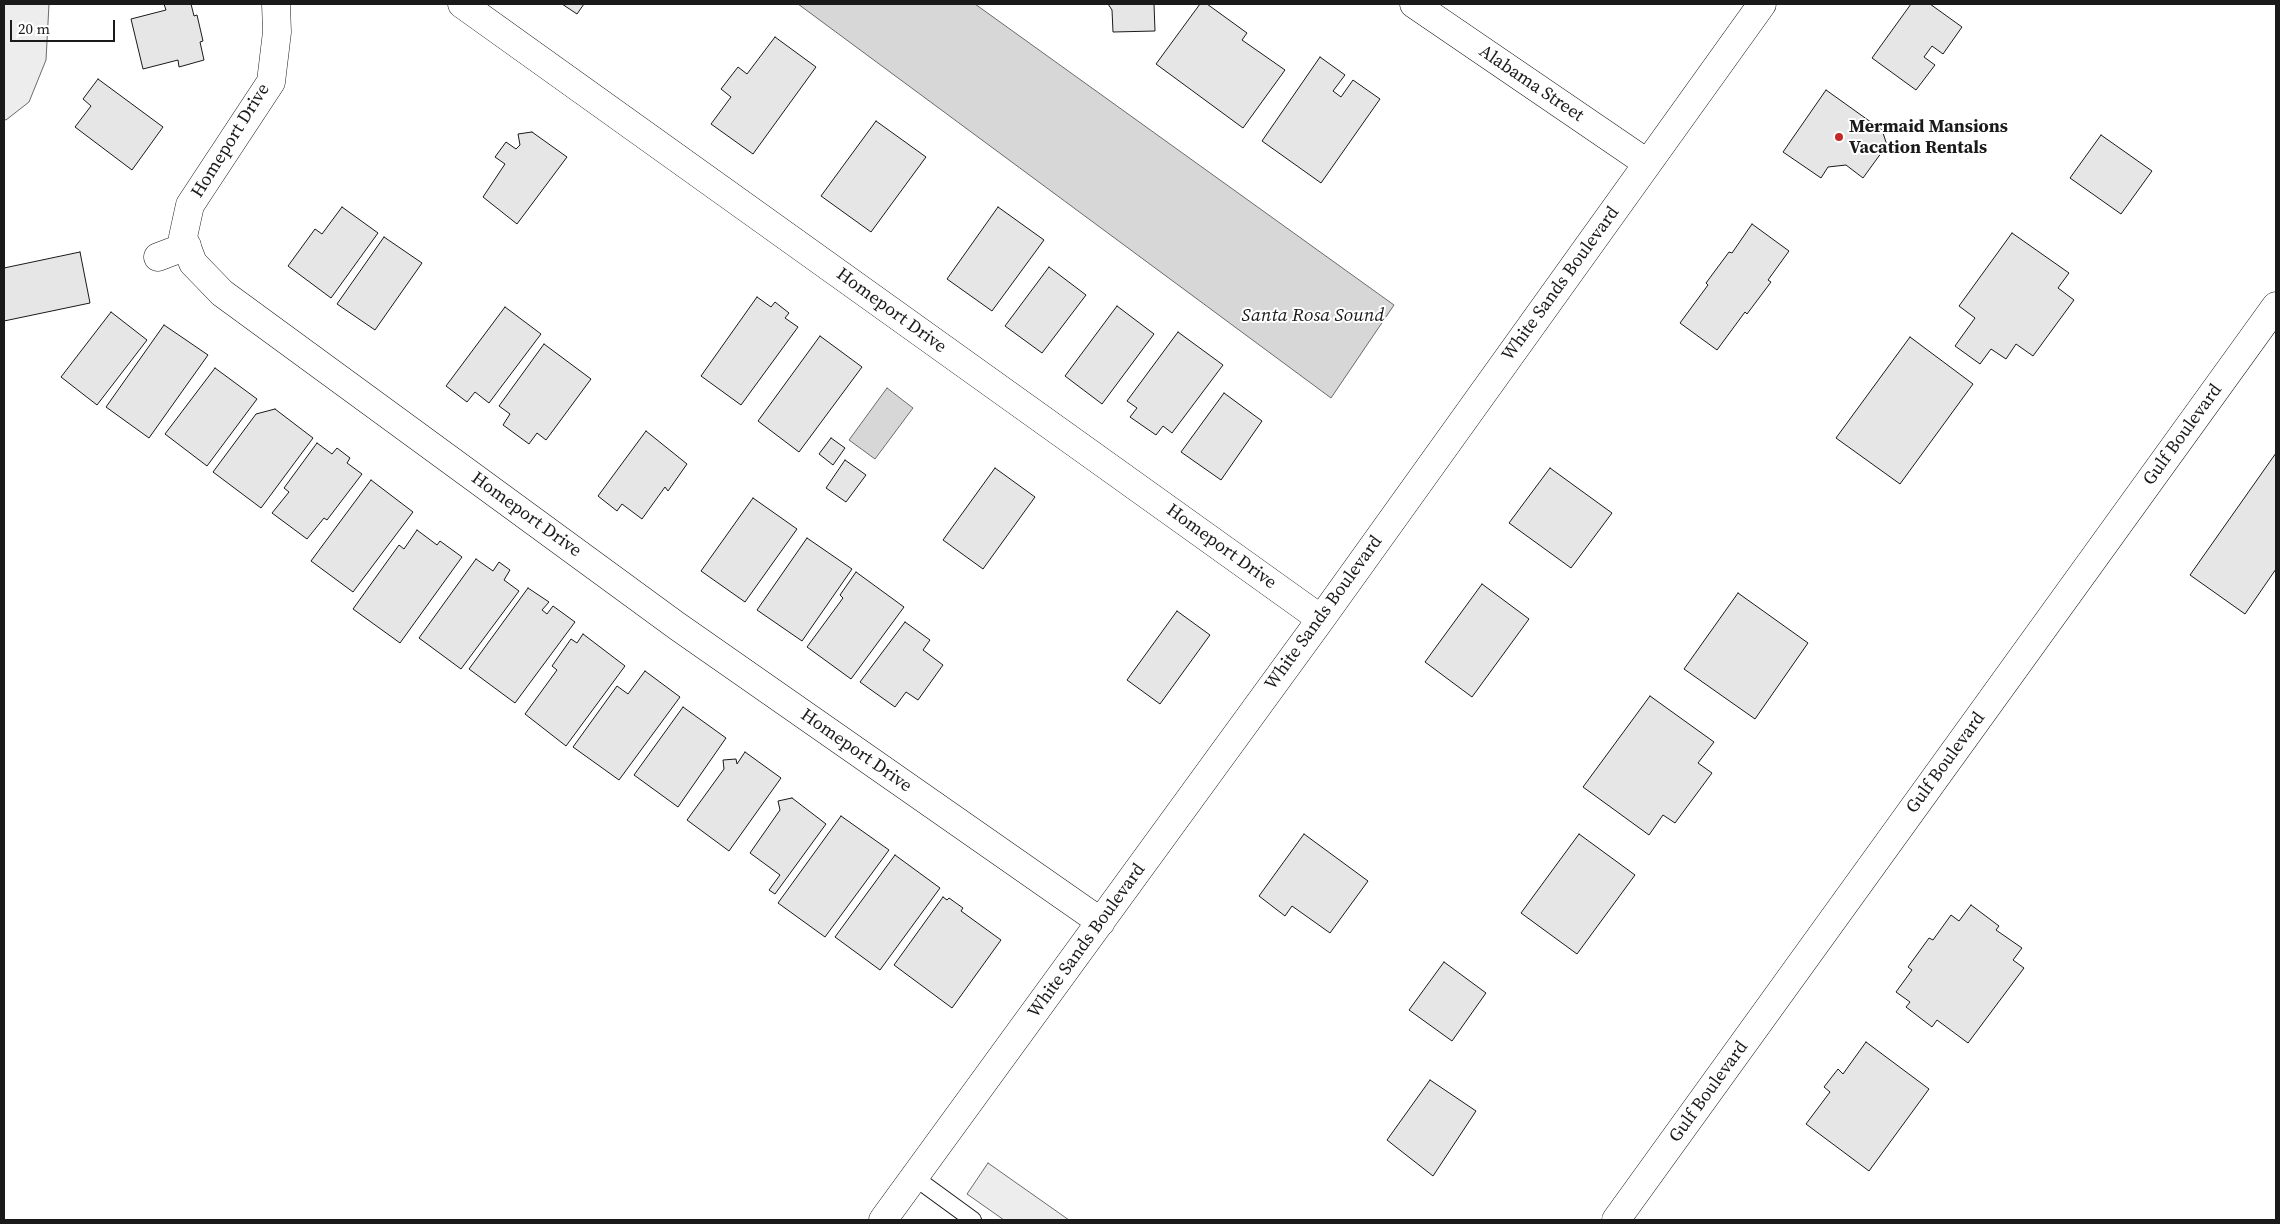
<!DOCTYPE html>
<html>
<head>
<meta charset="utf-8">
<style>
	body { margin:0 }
	#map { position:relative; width:2280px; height:1224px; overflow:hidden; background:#fff; font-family:"Source Serif 4",serif }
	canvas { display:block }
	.frame { position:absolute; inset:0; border:5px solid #1a1a1a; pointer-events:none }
	.scale { position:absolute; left:10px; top:20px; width:105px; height:22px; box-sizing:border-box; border:2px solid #1a1a1a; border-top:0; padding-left:6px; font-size:15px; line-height:18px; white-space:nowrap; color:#1a1a1a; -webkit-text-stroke:4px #fff; paint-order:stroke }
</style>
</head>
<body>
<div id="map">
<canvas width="2280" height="1224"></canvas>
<div class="frame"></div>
<div class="scale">20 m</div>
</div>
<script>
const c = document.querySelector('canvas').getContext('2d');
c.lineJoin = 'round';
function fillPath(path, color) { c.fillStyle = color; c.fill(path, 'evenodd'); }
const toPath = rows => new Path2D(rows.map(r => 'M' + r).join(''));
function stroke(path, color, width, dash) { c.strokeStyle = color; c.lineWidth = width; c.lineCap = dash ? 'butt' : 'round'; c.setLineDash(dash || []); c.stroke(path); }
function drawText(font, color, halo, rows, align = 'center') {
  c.font = font + ' "Source Serif 4",serif'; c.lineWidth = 4; c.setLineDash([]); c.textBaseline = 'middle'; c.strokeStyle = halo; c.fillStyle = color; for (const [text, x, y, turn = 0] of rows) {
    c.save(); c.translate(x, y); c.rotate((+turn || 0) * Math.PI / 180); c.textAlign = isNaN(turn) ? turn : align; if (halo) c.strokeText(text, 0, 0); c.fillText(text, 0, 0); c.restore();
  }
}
const built = toPath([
	[4,4,49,4,46,60,29,102,6,120,4,119,4,4],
	[988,1163,1069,1220,1004,1220,967,1194,988,1163]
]);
fillPath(built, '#ededed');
stroke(built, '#6a6a6a', 1);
const water = toPath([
	[798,4,975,4,1394,305,1331,398,798,4],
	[887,388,913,408,875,459,849,440,887,388]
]);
fillPath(water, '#d7d7d7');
stroke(water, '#6a6a6a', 1);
const building = toPath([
	[164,4,191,4,194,16,197,15,203,41,200,42,204,60,179,67,178,60,143,69,131,19,166,10,164,4],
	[562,4,584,4,577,14,562,4],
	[1108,4,1154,4,1155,31,1113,32,1112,10,1108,4],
	[1200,4,1207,4,1247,33,1242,40,1285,70,1243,128,1156,64,1200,4],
	[1911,4,1930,4,1962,27,1943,54,1932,46,1924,57,1935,65,1916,90,1872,58,1911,4],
	[775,37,816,67,753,154,711,124,731,97,721,89,738,67,747,74,775,37],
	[1320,57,1345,75,1333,91,1341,97,1353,80,1380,99,1321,183,1262,141,1320,57],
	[98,79,163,127,132,170,75,127,91,106,83,99,98,79],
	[1826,90,1882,130,1887,145,1863,178,1846,165,1828,167,1821,178,1783,152,1826,90],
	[876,121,926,157,871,232,821,196,876,121],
	[532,132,567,157,517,224,483,197,505,164,495,157,506,142,516,149,520,145,518,134,532,132],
	[2101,135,2152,171,2121,214,2070,178,2101,135],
	[342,207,378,233,331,298,288,266,315,229,322,234,342,207],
	[998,207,1044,240,992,311,947,279,998,207],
	[1752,224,1789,251,1768,280,1771,282,1747,314,1745,312,1717,350,1680,323,1708,285,1706,283,1729,252,1732,253,1752,224],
	[2012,233,2069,273,2058,288,2074,300,2033,356,2016,344,2006,359,1991,349,1980,364,1955,346,1975,318,1959,306,2012,233],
	[384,237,422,263,375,330,337,304,384,237],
	[80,252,90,303,4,321,4,268,80,252],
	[1049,267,1086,295,1042,353,1005,326,1049,267],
	[757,297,771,307,775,302,789,313,785,318,798,327,741,405,701,376,757,297],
	[1117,306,1154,334,1102,404,1065,376,1117,306],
	[505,307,541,334,489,403,475,392,467,402,446,386,505,307],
	[111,312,147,340,97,405,61,377,111,312],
	[164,325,208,355,149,438,106,407,164,325],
	[1178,332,1223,365,1172,433,1163,426,1156,435,1130,417,1137,408,1127,401,1178,332],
	[820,336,862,367,799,452,758,421,820,336],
	[1910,337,1973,384,1900,484,1836,438,1910,337],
	[544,344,591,379,546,440,537,433,529,444,503,425,510,414,499,406,544,344],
	[215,368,257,399,207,466,165,434,215,368],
	[1224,393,1262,421,1221,480,1181,452,1224,393],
	[275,409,313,438,261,508,213,472,256,414,275,409],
	[646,431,687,464,668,491,665,487,642,519,622,504,617,511,598,496,646,431],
	[831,438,845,448,833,465,819,454,831,438],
	[317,443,332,454,337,448,350,458,347,463,362,474,327,520,324,518,307,539,272,513,289,492,284,488,317,443],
	[2276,453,2276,569,2245,614,2190,575,2276,453],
	[845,460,866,475,846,502,826,488,845,460],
	[995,468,1035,497,983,569,943,540,995,468],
	[1550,468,1612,513,1571,568,1509,523,1550,468],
	[371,480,413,512,353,592,311,561,371,480],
	[753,498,797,529,745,602,701,571,753,498],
	[417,530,437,545,440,541,462,557,400,643,353,609,399,545,404,549,417,530],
	[807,538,852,569,802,641,757,610,807,538],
	[476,559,493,571,499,562,510,570,504,580,519,591,461,669,419,638,476,559],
	[856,572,904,607,851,679,807,647,843,598,840,595,856,572],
	[1482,584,1529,619,1472,697,1425,662,1482,584],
	[528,588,549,602,542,610,547,614,553,606,575,622,515,703,469,669,528,588],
	[1738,593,1808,643,1755,719,1684,669,1738,593],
	[1177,611,1210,635,1160,704,1127,680,1177,611],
	[905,622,930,640,923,650,943,665,918,700,906,692,895,707,860,682,905,622],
	[583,634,625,666,566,746,525,714,557,670,552,666,571,639,577,643,583,634],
	[645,671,680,697,619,780,573,747,617,686,628,694,645,671],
	[1650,696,1714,742,1698,763,1712,773,1675,823,1663,815,1649,835,1583,787,1650,696],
	[683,707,726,738,678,807,634,775,683,707],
	[745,752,781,778,729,851,687,820,724,769,723,760,736,759,737,764,745,752],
	[792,798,826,824,775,894,769,890,780,875,750,853,780,810,778,801,792,798],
	[841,816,889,850,825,937,778,903,841,816],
	[1304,834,1368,881,1330,933,1292,906,1285,916,1259,896,1304,834],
	[1579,834,1635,875,1577,954,1521,913,1579,834],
	[895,855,940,888,880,970,835,937,895,855],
	[943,897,947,900,949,898,963,908,961,911,1001,940,952,1008,894,965,943,897],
	[1971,905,1999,926,1996,930,2022,948,2013,960,2024,968,1968,1043,1937,1020,1932,1027,1906,1007,1910,1002,1896,992,1912,970,1908,967,1929,938,1933,940,1951,915,1959,921,1971,905],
	[1444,962,1486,993,1452,1041,1409,1010,1444,962],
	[1866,1042,1929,1089,1869,1171,1806,1124,1830,1092,1824,1087,1838,1069,1843,1074,1866,1042],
	[1430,1080,1476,1111,1433,1176,1387,1140,1430,1080]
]);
fillPath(building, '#e6e6e6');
stroke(building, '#1a1a1a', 1);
const lane = toPath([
	[914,1177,973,1220]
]);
const street = toPath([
	[276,4,277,32,271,82,190,205,183,237,193,263,222,293,677,626,1101,922],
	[462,4,1321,619],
	[1414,4,1647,163],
	[158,257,187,246],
	[883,1220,1321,619,1762,4]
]);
const secondary = toPath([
	[1616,1220,2276,306]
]);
stroke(lane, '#1a1a1a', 18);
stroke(street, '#1a1a1a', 29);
stroke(secondary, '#1a1a1a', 29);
stroke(lane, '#fff', 16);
stroke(street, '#fff', 28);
stroke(secondary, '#fff', 28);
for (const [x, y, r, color] of [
	[1839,137,5,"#c62828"]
]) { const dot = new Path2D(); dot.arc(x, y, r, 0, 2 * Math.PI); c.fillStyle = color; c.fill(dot); stroke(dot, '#fff', 2); }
drawText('18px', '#1a1a1a', '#fff', [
	["Alabama Street",1531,84,34],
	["Homeport Drive",231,141,-58],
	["White Sands Boulevard",1561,284,-54],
	["Homeport Drive",891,311,36],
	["Gulf Boulevard",2183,435,-54],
	["Homeport Drive",526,515,36],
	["Homeport Drive",1221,547,36],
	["White Sands Boulevard",1324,613,-54],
	["Homeport Drive",856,751,35],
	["Gulf Boulevard",1946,763,-54],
	["White Sands Boulevard",1087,941,-54],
	["Gulf Boulevard",1709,1092,-54]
]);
drawText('bold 18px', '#1a1a1a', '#fff', [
	["Mermaid Mansions",1849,127],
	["Vacation Rentals",1849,148]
], 'left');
drawText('italic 19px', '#1a1a1a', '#fff', [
	["Santa Rosa Sound",1313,316]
]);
</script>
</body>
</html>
